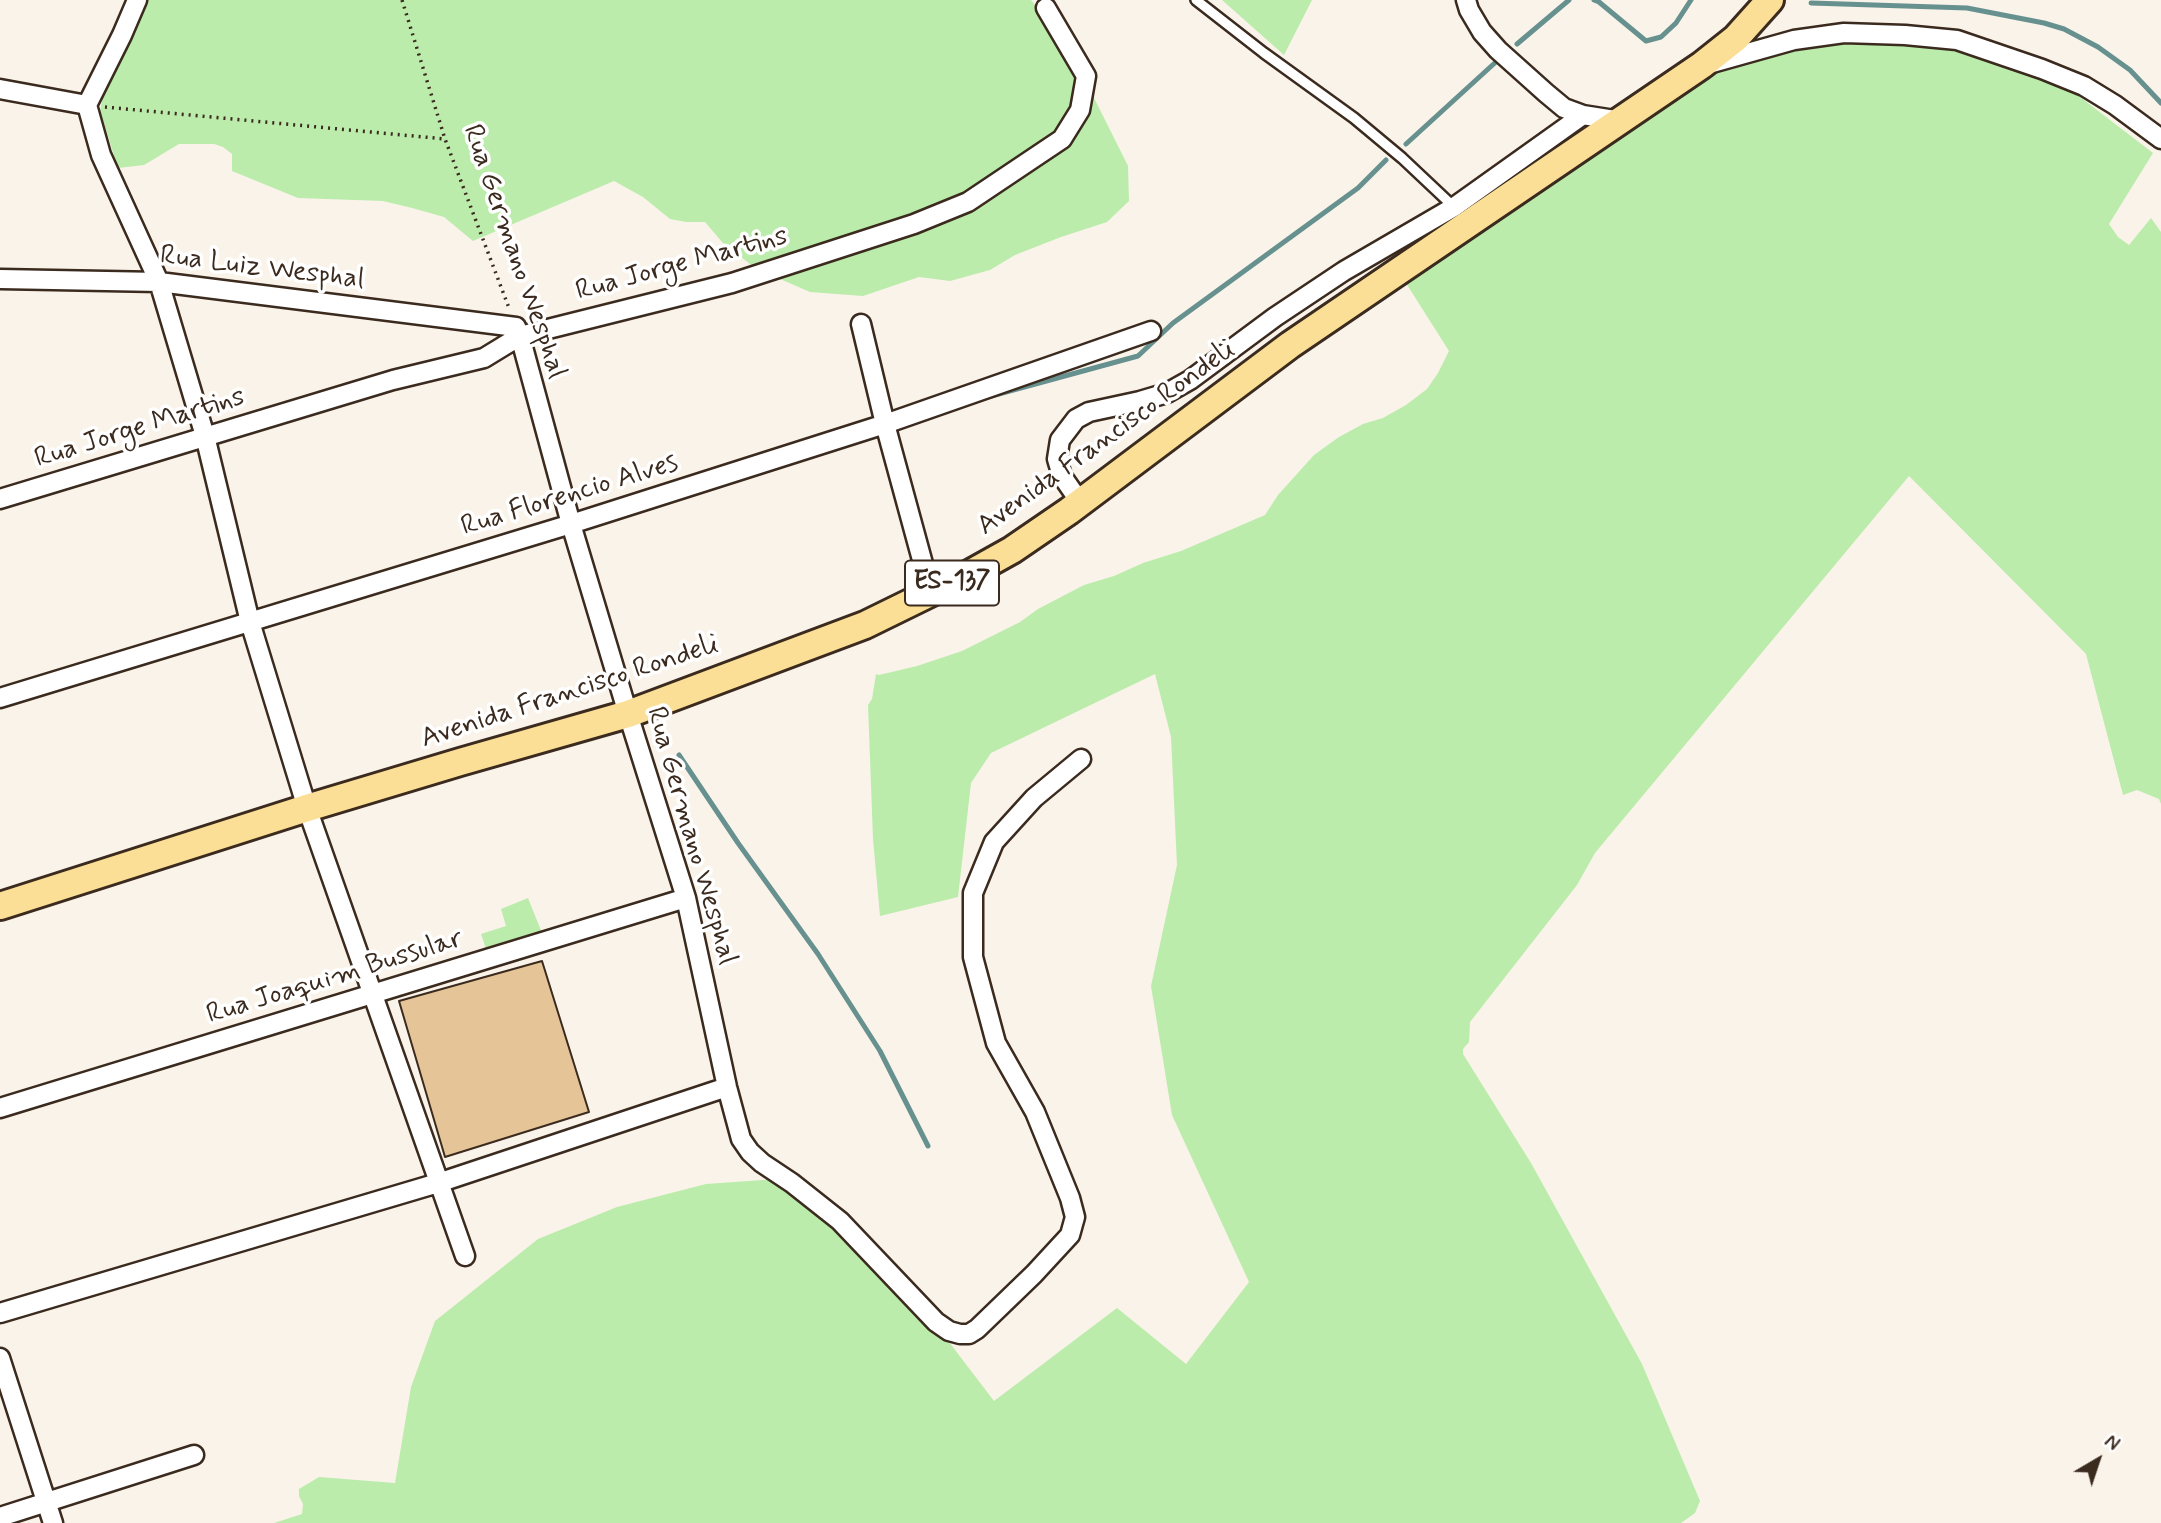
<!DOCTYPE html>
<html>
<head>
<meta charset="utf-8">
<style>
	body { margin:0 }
	#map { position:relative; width:2161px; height:1523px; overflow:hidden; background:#faf3ea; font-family:Mynerve,sans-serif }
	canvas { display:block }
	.north { position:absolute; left:2063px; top:1425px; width:70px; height:70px; -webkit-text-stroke:5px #fff; paint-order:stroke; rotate:39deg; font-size:19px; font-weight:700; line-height:28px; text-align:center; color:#3b2a1e }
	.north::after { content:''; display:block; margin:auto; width:24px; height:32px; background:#3b2a1e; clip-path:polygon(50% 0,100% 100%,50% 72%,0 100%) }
</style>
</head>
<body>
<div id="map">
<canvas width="2161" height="1523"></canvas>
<div class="north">N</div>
</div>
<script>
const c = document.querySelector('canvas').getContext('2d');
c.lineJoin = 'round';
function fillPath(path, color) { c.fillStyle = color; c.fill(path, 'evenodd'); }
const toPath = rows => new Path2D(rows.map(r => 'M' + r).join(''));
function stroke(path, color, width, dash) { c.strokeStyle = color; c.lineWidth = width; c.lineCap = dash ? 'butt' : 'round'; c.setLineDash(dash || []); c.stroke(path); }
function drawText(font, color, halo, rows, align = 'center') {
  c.font = font + ' Mynerve,sans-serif'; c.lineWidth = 7; c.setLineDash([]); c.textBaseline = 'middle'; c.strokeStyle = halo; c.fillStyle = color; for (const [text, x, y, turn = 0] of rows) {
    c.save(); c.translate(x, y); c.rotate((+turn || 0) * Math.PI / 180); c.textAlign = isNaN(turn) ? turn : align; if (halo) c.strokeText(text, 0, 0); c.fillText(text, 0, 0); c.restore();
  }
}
fillPath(toPath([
	[134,0,1031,0,1052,25,1090,90,1128,166,1129,201,1107,222,1061,237,1015,255,990,270,950,281,919,277,863,296,810,292,755,268,722,242,705,222,686,222,670,219,643,197,614,181,473,241,444,217,412,208,383,201,298,198,232,171,232,154,223,147,214,144,179,144,144,165,118,168,100,111,106,78,116,51,131,41,135,30],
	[1222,0,1312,0,1284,55],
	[1879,31,1924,31,2067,87,2153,153,2109,224,2118,237,2129,245,2151,218,2161,232,2161,804,2159,799,2137,790,2123,795,2086,654,1909,476,1595,853,1577,885,1470,1022,1469,1042,1463,1049,1463,1054,1531,1163,1642,1364,1700,1501,1695,1513,1681,1523,274,1523,302,1514,303,1504,299,1496,299,1489,319,1477,395,1483,411,1387,435,1321,538,1239,617,1207,706,1184,791,1178,920,1304,994,1401,1117,1308,1186,1364,1249,1282,1172,1115,1151,986,1177,865,1171,737,1155,674,991,753,971,783,958,897,880,916,873,839,868,705,872,699,876,674,879,675,917,666,962,651,1020,622,1038,609,1084,585,1114,576,1143,563,1181,551,1265,515,1278,495,1314,455,1339,437,1363,424,1383,418,1406,405,1427,389,1438,373,1449,351,1404,280,1722,58],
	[528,898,542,933,488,955,481,934,506,926,501,909]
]), '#bbecab');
stroke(toPath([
	[1594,0,1599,2,1646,41,1661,37,1676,23,1691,0],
	[1811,3,1967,8,2044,23,2064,29,2098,47,2130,70,2161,103],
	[1517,44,1569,0],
	[1406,144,1498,60],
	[984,398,1138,356,1173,323,1358,188,1386,160],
	[679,755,738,843,818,954,880,1051,928,1146]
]), '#67918f', 5);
const building = toPath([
	[542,961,589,1112,445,1157,399,1001,542,961]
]);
fillPath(building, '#e5c497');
stroke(building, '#3b2a1e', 2);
const service = toPath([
	[1196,0,1264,53,1354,118,1402,158,1454,207]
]);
const minor = toPath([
	[137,0,122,35,87,105,101,155,159,282,205,436,250,622,307,808,465,1256],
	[1466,0,1469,10,1482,32,1498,50,1546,93,1564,108,1583,115,1621,121],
	[1712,63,1794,40,1844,33,1905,35,1957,40,2042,69,2084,86,2115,105,2161,139],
	[0,89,87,105],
	[0,279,159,282,516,327,520,336,571,524,628,714,686,898,727,1087,741,1139,750,1152,762,1163,792,1183,840,1221,936,1322,949,1331,960,1334,969,1334,977,1329,1034,1274,1070,1235,1075,1217,1070,1198,1035,1112,996,1043,973,957,973,893,994,842,1034,798,1081,759],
	[861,324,885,424,931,593],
	[0,499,393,380,484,358,520,336,732,283,914,224,968,202,1062,139,1080,110,1086,76,1046,8],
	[1080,502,1062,476,1057,459,1060,440,1076,419,1089,412,1140,401,1167,393,1190,380,1275,317,1344,271,1454,207,1583,115],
	[0,698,571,524,885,424,1151,331],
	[0,1108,686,898],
	[0,1313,438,1183,727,1087],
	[0,1358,53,1523],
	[0,1517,194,1455]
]);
const primary = toPath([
	[0,906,307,808,460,762,628,714,865,625,969,574,1012,550,1069,511,1290,345,1702,65,1736,38,1770,0]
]);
stroke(service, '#3b2a1e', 14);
stroke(minor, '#3b2a1e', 23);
stroke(primary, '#3b2a1e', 32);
stroke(toPath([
	[402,0,445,139,509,308],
	[105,107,445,139]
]), '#3b2a1e', 3.5, [2, 5]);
stroke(service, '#fff', 9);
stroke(minor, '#fff', 18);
stroke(primary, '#fbdf96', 26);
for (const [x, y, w] of [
	[952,583,94]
]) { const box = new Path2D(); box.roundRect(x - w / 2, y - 22.5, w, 45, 5); c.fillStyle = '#fff'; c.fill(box); stroke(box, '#3b2a1e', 2); }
drawText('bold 26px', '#3b2a1e', null, [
	["ES-137",952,583]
]);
drawText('28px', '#3b2a1e', '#fff', [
	["Rua Germano Wesphal",513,252,71],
	["Rua Jorge Martins",682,265,-15],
	["Rua Luiz Wesphal",262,269,7],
	["Rua Jorge Martins",140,429,-17],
	["Avenida Francisco Rondeli",1107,439,-36],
	["Rua Florencio Alves",570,496,-17],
	["Avenida Francisco Rondeli",570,693,-18],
	["Rua Germano Wesphal",690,836,74],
	["Rua Joaquim Bussular",335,978,-17]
]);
</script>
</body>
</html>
